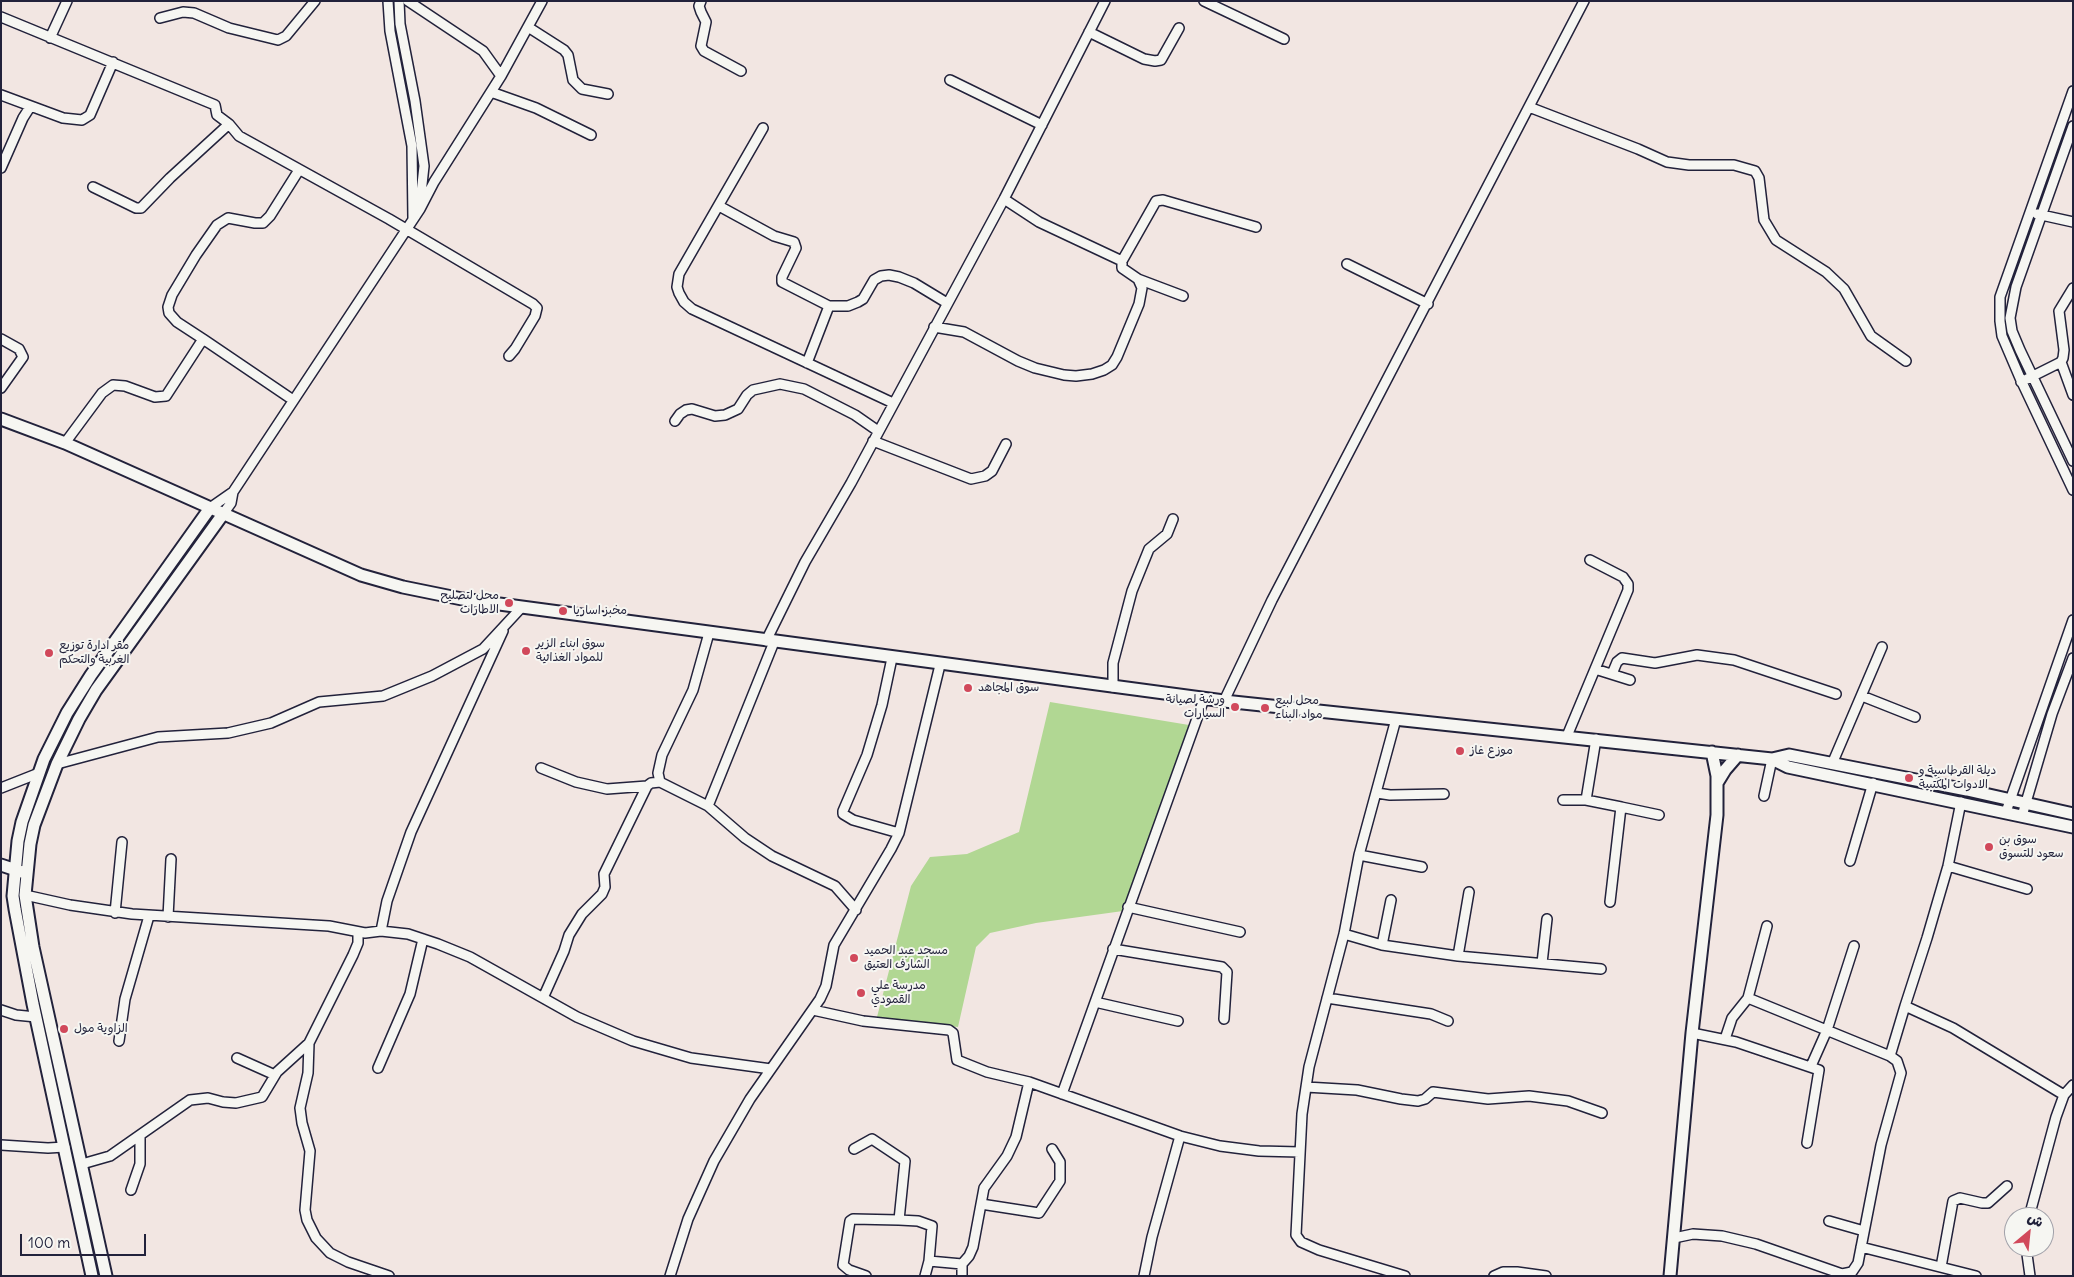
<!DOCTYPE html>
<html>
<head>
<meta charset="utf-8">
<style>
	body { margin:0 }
	#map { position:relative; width:2074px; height:1277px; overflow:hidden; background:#f2e6e2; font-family:Delius,"Playpen Sans Arabic",sans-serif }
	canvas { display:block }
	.frame { position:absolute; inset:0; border:2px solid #22223b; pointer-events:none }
	.north { position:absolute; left:2004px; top:1207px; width:50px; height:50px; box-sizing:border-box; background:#f6f6f2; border:1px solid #a1a1a9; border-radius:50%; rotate:28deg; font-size:14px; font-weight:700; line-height:20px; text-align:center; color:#22223b }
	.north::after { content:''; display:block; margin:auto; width:18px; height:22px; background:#d1495b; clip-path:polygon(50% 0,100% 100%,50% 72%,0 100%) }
	.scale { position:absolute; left:20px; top:1234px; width:126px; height:22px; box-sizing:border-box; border:2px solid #22223b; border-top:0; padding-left:6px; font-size:15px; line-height:18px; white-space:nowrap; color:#22223b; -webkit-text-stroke:4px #f6f6f2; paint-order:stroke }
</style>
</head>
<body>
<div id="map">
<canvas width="2074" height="1277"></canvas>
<div class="frame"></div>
<div class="north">ش</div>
<div class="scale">100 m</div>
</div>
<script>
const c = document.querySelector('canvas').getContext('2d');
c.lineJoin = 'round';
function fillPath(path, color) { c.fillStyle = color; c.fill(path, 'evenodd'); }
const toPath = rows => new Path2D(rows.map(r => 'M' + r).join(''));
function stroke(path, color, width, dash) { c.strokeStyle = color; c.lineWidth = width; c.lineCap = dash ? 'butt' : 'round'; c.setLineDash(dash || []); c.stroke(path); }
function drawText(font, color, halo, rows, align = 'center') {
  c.font = font + ' Delius,"Playpen Sans Arabic",sans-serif'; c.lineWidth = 4; c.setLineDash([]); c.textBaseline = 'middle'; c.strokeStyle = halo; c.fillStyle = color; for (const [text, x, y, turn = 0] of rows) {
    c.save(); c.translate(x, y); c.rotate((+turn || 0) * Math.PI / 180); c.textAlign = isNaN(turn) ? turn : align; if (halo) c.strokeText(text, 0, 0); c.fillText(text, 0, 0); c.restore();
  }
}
fillPath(toPath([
	[1050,702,1189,725,1123,911,1036,923,990,933,976,947,958,1027,877,1017,911,886,930,857,967,854,1019,832]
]), '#b1d793');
const minor = toPath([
	[388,1,390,31,412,146,413,219],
	[399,1,400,24,415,101,424,166,420,203],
	[408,1,483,51,501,76],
	[701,1,699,6,701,12,706,22,701,46,704,51,741,71],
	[1204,1,1284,39],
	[1,17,215,105,217,115,229,124,239,136,389,219,533,304,537,308,535,316,515,349,509,356],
	[160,18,183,12,194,13,229,28,278,40,286,36,315,1],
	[528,27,564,50,568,55,573,80,582,89,608,94],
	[1089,32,1144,59,1155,61,1161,60,1179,28],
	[50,38,67,1],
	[950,80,1042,125],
	[2073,91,2000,297,2000,321,2002,336,2020,378,2073,490],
	[491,92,536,108,591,135],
	[1,95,63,118,82,120,90,115,113,62],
	[1529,107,1638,149,1667,162,1689,165,1734,165,1755,171,1759,178,1764,220,1776,240,1826,272,1844,289,1871,336,1906,361],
	[2073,126,2016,287,2010,318,2012,331,2020,350,2073,461],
	[763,128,679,274,677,287,679,293,684,302,692,309,893,403],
	[1,168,23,118,30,107],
	[93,187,136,208,141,208,170,178,229,124],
	[1004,199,1039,222,1122,261],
	[719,206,774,236,794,242,796,248,782,277,782,282,829,306,848,306,858,302,863,299,874,280,881,276,889,275,899,277,914,283,947,303],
	[2037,214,2073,222],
	[1347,264,1428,304],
	[1183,296,1138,279,1122,268,1122,261,1156,201,1163,200,1256,227],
	[934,327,964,332,1018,361,1035,368,1064,375,1076,376,1092,374,1104,370,1112,365,1117,357,1139,304,1142,288,1138,279],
	[1,339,19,349,23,357,1,388],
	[203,339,293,400],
	[2061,362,2073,395],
	[807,363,829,306],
	[2021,382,2061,362,2063,358,2064,350,2059,311,2073,288],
	[675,421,680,414,686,410,692,409,715,416,725,415,738,409,747,395,753,390,780,384,804,389,855,415,878,431],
	[873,441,971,479,985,476,992,471,1006,444],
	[65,443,102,393,113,385,125,386,155,397,166,396,203,339,177,322,169,313,168,307,172,295,196,255,217,225,228,218,255,223,263,223,270,216,299,170],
	[210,508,233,492],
	[223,514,231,503,233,492,420,209,434,182,501,76,542,1],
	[709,633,693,690,662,755,658,773,660,782,708,806,745,838,772,856,835,886,856,910],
	[766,641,805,562,851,483,1004,199,1105,1],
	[892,658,882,705,867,755,843,811,843,814,853,820,899,833],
	[1595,669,1630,680],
	[1612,674,1617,662,1622,658,1655,663,1697,655,1734,660,1836,694],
	[1113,687,1113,663,1132,591,1149,549,1167,534,1173,519],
	[1862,696,1915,717],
	[1224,701,1272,600,1584,1],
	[1396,719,1359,855,1344,934,1309,1067,1302,1114,1296,1235,1301,1242,1319,1250,1405,1276],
	[1567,736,1628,590,1628,584,1623,577,1590,560],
	[1596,739,1586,800,1621,807,1610,902],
	[57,764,158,737,228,733,271,723,319,702,383,696,432,676,483,649,521,608],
	[1832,764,1882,647],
	[541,768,576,782,607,789,647,786],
	[1,788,39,773],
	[1377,793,1390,795,1444,794],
	[1764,796,1772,759],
	[1563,800,1586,800],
	[1961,802,1948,866,1927,938,1905,1006,1953,1028,2064,1095],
	[708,806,774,642],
	[1621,807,1659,815],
	[2006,812,2073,620],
	[2022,816,2052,714,2073,658],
	[1359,855,1422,867],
	[1850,861,1873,783],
	[1948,866,2027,889],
	[25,895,70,905,132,914,329,926,365,933,381,931,408,934,438,944,470,957,577,1017,633,1041,691,1058,771,1069],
	[1128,907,1240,932],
	[115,913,122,842],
	[168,917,171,859],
	[381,931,387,901,411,832,503,631],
	[358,932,358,943,353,955,309,1043,308,1073,300,1108,302,1123,310,1151,305,1210,307,1220,316,1238,330,1253,348,1262,389,1276],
	[1344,934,1382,945,1458,956,1601,969],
	[1382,945,1391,900],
	[1113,949,1222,967,1227,972,1224,1019],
	[1458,956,1469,892],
	[1542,963,1547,919],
	[543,998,564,951,569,935,582,914,602,894,605,887,604,874,647,786,651,783,660,782],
	[1327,998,1431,1014,1448,1021],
	[1748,998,1890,1056,1905,1006],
	[1095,1002,1178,1021],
	[1,1010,16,1015,36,1017],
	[813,1010,863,1021,949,1030,953,1033,957,1060,987,1072,1029,1082,1180,1136,1220,1146,1259,1151,1300,1152],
	[1692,1033,1736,1042,1819,1070,1807,1143],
	[1725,1039,1732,1018,1748,998,1767,926],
	[119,1041,125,999,149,916],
	[237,1058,275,1075],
	[1811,1066,1827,1030,1854,946],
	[378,1068,410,994,423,939],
	[1306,1087,1357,1090,1401,1099,1418,1101,1425,1099,1433,1092,1488,1099,1529,1096,1568,1101,1602,1113],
	[1062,1094,1204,699],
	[1,1145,48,1148,65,1147],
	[854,1149,872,1139,905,1161,899,1220,853,1219,850,1221,843,1265,849,1270,866,1276],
	[82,1164,110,1156,190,1100,208,1098,223,1102,236,1103,262,1097,277,1072,309,1043],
	[131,1190,140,1164,140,1136],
	[981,1204,1039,1213,1060,1181,1060,1162,1052,1149],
	[2029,1217,2056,1117,2064,1095,2073,1085],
	[899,1220,918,1221,932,1226,929,1261],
	[1829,1221,1864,1231],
	[1674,1238,1693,1234,1722,1236,1756,1244,1842,1274,1852,1272,1858,1263,1881,1145,1901,1073,1897,1061,1890,1056],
	[1861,1247,1976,1276],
	[2026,1247,2030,1276],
	[1941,1267,1953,1201,1960,1198,1982,1203,1988,1203,2007,1186],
	[670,1276,688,1219,714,1161,750,1099,820,999,826,986,834,945,891,849,899,833,940,665],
	[925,1276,929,1261,962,1264],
	[962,1276,962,1264,969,1256,973,1247,984,1188,1007,1156,1016,1137,1029,1082],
	[1144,1276,1152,1237,1180,1136],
	[1494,1276,1503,1272,1517,1272,1546,1276]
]);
const major = toPath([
	[1,419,65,443,361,575,403,587,462,599,1224,701,1772,759,1789,755,1967,790,2073,814],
	[1772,759,1788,767,2073,827],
	[1717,783,1725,770,1738,755],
	[1,865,22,872],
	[92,1276,33,1004,15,909,13,896,18,841,22,822,44,759,67,713,91,675,210,508],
	[106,1276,33,947,25,895,30,844,34,825,57,764,79,719,96,690,223,514],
	[1670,1276,1692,1033,1717,815,1717,776,1712,752]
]);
stroke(minor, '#22223b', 12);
stroke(major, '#22223b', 15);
stroke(minor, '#f6f6f2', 9);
stroke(major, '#f6f6f2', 11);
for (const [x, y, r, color] of [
	[509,603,5,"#d1495b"],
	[563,611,5,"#d1495b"],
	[526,651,5,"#d1495b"],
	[49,653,5,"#d1495b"],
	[968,688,5,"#d1495b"],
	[1235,707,5,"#d1495b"],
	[1265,708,5,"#d1495b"],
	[1460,751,5,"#d1495b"],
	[1909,778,5,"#d1495b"],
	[1989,847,5,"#d1495b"],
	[854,958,5,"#d1495b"],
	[861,993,5,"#d1495b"],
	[64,1029,5,"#d1495b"]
]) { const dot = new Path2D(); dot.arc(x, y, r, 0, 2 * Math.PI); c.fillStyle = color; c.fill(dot); stroke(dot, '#f6f6f2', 2); }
drawText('12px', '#22223b', '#f6f6f2', [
	["محل لتصليح",499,596,"right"],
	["الاطارات",499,610,"right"],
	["مخبز اساريا",573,611],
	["سوق ابناء الزير",536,644],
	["للمواد الغذائية",536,658],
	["مقر ادارة توزيع",59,646],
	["الغربية والتحكم",59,660],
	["سوق المجاهد",978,688],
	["ورشة لصيانة",1225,700,"right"],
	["السيارات",1225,714,"right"],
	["محل لبيع",1275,701],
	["مواد البناء",1275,715],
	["موزع غاز",1470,751],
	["ديلة القرطاسية و",1919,771],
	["الادوات المكتبية",1919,785],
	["سوق بن",1999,840],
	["سعود للتسوق",1999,854],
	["مسجد عبد الحميد",864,951],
	["الشارف العتيق",864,965],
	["مدرسة علي",871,986],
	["القمودي",871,1000],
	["الزاوية مول",74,1029]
], 'left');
</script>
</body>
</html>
